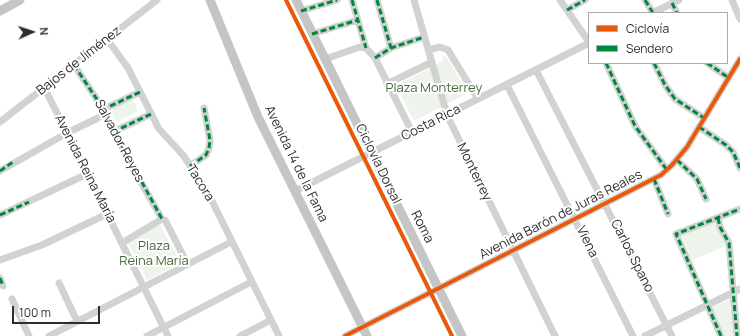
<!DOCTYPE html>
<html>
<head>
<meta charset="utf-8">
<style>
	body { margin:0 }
	#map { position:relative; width:740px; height:336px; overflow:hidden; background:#fff; font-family:Manrope,sans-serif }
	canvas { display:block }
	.legend { position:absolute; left:588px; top:12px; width:140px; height:52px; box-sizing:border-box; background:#fff; border:1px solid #ababab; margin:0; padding:5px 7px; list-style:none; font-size:12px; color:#2d2d2d }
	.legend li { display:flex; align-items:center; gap:8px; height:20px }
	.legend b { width:20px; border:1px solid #ababab }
	.north { position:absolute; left:12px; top:12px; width:40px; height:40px; -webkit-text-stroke:3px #fff; paint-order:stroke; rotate:87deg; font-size:11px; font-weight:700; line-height:16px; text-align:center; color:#2d2d2d }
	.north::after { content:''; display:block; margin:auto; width:14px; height:18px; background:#2d2d2d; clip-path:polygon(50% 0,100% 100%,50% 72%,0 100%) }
	.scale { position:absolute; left:12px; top:306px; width:88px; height:18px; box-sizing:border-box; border:2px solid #2d2d2d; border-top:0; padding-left:5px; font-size:12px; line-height:14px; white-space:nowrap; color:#2d2d2d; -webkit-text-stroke:3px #fff; paint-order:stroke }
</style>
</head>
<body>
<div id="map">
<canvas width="740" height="336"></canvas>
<ul class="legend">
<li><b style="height:5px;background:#e8590c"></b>Ciclovía</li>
<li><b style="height:5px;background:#00873e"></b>Sendero</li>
</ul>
<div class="north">N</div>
<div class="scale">100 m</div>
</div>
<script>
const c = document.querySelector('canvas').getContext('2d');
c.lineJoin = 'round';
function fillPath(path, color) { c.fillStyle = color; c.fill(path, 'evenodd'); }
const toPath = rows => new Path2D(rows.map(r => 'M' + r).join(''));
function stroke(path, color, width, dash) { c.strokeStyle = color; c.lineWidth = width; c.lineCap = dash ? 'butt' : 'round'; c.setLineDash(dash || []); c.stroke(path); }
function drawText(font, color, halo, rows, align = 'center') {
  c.font = font + ' Manrope,sans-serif'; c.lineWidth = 4; c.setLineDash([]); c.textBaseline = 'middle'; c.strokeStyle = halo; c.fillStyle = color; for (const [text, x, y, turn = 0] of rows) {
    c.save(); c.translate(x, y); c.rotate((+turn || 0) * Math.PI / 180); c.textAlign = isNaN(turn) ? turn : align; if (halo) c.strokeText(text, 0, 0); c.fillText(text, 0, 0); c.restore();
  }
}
fillPath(toPath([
	[444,55,448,59,468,93,414,121,396,86,441,62],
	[132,98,138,111,117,122,110,110],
	[715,220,726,246,692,260,681,234],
	[159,223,181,263,147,280,127,241],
	[731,298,733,336,722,336,710,309]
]), '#eef4eb');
stroke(toPath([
	[352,0,366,48],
	[377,0,391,48],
	[414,0,447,115,555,336],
	[560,0,589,42],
	[645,0,653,13],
	[732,0,740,19],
	[672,3,677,13],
	[567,10,585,0],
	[301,11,337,0],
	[652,13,679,0],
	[312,34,358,20],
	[107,39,128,68,159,129,183,155,207,191,279,336],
	[428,50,440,47,448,50,478,99],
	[375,58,391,48,424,37],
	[325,59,360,47,366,48,375,58,412,132],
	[606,63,635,126,667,170],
	[654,63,665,85,675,99,704,118],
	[707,63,729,78],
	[74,65,96,98,138,177,162,219,165,220,187,263],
	[536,70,672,336],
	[387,84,432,62],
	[507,85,633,336],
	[44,87,168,336],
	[102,110,140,92],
	[0,122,157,0],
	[699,127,726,145,733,152,740,168],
	[113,132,151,114],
	[677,160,697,179,706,199],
	[190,166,206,155,209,148,210,140,204,108],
	[0,171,67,133,98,118],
	[654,179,668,214],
	[295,191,589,43],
	[0,215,87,174],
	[718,218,720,227,729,243,737,336],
	[122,243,162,219],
	[0,260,42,245,107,214],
	[0,278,3,286],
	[59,283,77,321],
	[12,299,29,336],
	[49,336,231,242],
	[147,336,251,282],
	[240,336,271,320],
	[345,336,661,175,672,165,687,147,740,59],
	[645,336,740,289],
	[721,336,676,234,740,209]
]), '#d2d2d2', 7);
stroke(toPath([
	[210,0,258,117,367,336],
	[296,0,462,336],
	[0,11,20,0]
]), '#c5c5c5', 9);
stroke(toPath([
	[352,0,366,48],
	[377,0,391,48],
	[645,0,653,13],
	[672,3,677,13],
	[567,10,585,0],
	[301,11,337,0],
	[312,34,358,20],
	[375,58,391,48,424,37],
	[606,63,635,126,667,170],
	[654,63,665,85,675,99,704,118],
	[707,63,729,78],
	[74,65,96,98,162,219],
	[102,110,140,92],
	[699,127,726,145,733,152,740,168],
	[113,132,151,114],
	[677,160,697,179,706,199],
	[190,166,206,155,209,148,210,140,204,108],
	[0,171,13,162],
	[654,179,668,214],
	[0,215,29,202],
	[718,218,720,227,729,243,737,336],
	[0,278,3,286],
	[721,336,676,234,740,209]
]), '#00873e', 3, [6, 3]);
stroke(toPath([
	[286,0,452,336],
	[345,336,661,175,672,165,687,147,740,59]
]), '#e8590c', 4);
drawText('13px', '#2d2d2d', '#fff', [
	["Bajos de Jiménez",79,61,-38],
	["Costa Rica",431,123,-27],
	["Salvador Reyes",119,141,62],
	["Avenida 14 de la Fama",296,164,64],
	["Ciclovía Dorsal",378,164,64],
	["Avenida Reina María",85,169,63],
	["Monterrey",474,172,64],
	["Tacora",200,183,58],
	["Avenida Barón de Juras Reales",561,215,-27],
	["Roma",422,227,63],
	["Viena",587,242,64],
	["Carlos Spano",632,256,63]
]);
drawText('13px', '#476a39', '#fff', [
	["Plaza Monterrey",434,88],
	["Plaza",154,246],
	["Reina María",154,261]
]);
</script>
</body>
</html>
